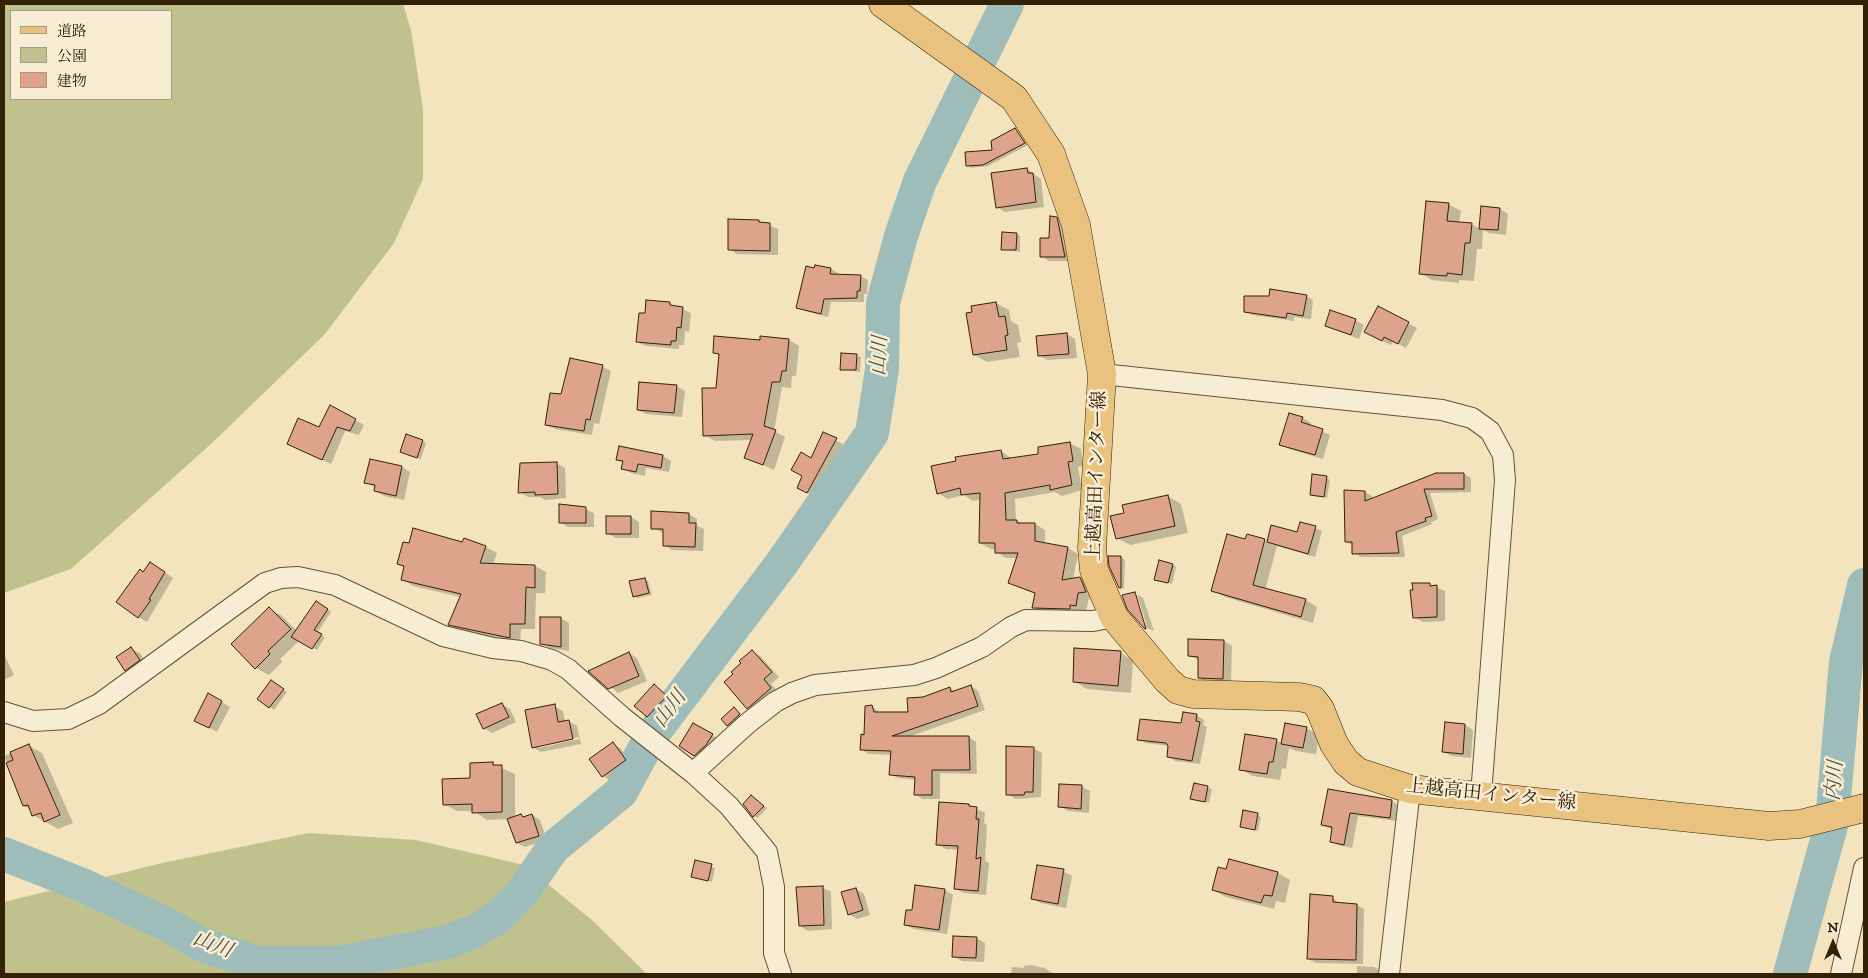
<!DOCTYPE html>
<html>
<head>
<meta charset="utf-8">
<style>
	body { margin:0 }
	#map { position:relative; width:1868px; height:978px; overflow:hidden; background:#f3e4be; font-family:"IM FELL DW Pica","Noto Serif JP",serif }
	canvas { display:block }
	.frame { position:absolute; inset:0; border:5px solid #322107; pointer-events:none }
	.legend { position:absolute; left:10px; top:10px; width:162px; height:90px; box-sizing:border-box; background:#f7edd5; border:1px solid #a89b83; margin:0; padding:6px 9px; list-style:none; font-size:15px; color:#322107 }
	.legend li { display:flex; align-items:center; gap:10px; height:25px }
	.legend b { width:25px; border:1px solid #a89b83 }
	.north { position:absolute; left:1808px; top:918px; width:50px; height:50px; -webkit-text-stroke:4px #f7edd5; paint-order:stroke; rotate:0deg; font-size:14px; font-weight:700; line-height:20px; text-align:center; color:#322107 }
	.north::after { content:''; display:block; margin:auto; width:18px; height:22px; background:#322107; clip-path:polygon(50% 0,100% 100%,50% 72%,0 100%) }
</style>
</head>
<body>
<div id="map">
<canvas width="1868" height="978"></canvas>
<div class="frame"></div>
<ul class="legend">
<li><b style="height:6px;background:#eac27f"></b>道路</li>
<li><b style="height:14px;background:#c0c28e"></b>公園</li>
<li><b style="height:14px;background:#dea38b"></b>建物</li>
</ul>
<div class="north">N</div>
</div>
<script>
const c = document.querySelector('canvas').getContext('2d');
c.lineJoin = 'round';
function fillPath(path, color) { c.fillStyle = color; c.fill(path, 'evenodd'); }
const toPath = rows => new Path2D(rows.map(r => 'M' + r).join(''));
function stroke(path, color, width, dash) { c.strokeStyle = color; c.lineWidth = width; c.lineCap = dash ? 'butt' : 'round'; c.setLineDash(dash || []); c.stroke(path); }
function drawText(font, color, halo, rows, align = 'center') {
  c.font = font + ' "IM FELL DW Pica","Noto Serif JP",serif'; c.lineWidth = 5; c.setLineDash([]); c.textBaseline = 'middle'; c.strokeStyle = halo; c.fillStyle = color; for (const [text, x, y, turn = 0] of rows) {
    c.save(); c.translate(x, y); c.rotate((+turn || 0) * Math.PI / 180); c.textAlign = isNaN(turn) ? turn : align; if (halo) c.strokeText(text, 0, 0); c.fillText(text, 0, 0); c.restore();
  }
}
fillPath(toPath([
	[4,4,403,4,411,30,423,109,423,179,394,243,325,334,211,444,71,569,4,593],
	[11,11,171,11,171,99,11,99],
	[309,833,416,840,524,865,592,920,647,974,4,974,4,902,162,863]
]), '#c0c28e');
fillPath(toPath([
	[1015,130,1028,145,988,166,971,168,967,165,993,151],
	[1027,169,1041,179,1044,207,1005,212,997,207],
	[1448,204,1461,211,1459,223,1471,224,1480,229,1482,208,1500,209,1508,214,1506,235,1489,233,1483,230,1482,249,1477,249,1474,281,1459,280,1459,283,1432,280,1420,273],
	[1056,218,1064,222,1072,261,1049,261,1041,256],
	[759,221,778,229,778,255,737,254,729,249],
	[1016,234,1020,236,1020,252,1002,249],
	[816,266,831,269,838,273,838,276,860,276,868,280,867,294,864,294,864,302,831,302,828,317,805,311,798,307],
	[1306,296,1313,300,1311,319,1294,317,1294,321,1252,315,1245,311],
	[996,303,1009,310,1011,321,1018,325,1021,342,1017,343,1020,357,987,362,974,355,972,307],
	[670,304,691,313,689,332,685,331,684,345,679,345,679,349,646,346,637,342,646,315],
	[1379,308,1417,328,1406,348,1393,341,1391,345,1374,337],
	[1355,320,1364,325,1359,339,1326,326],
	[1067,334,1075,339,1077,358,1048,360,1039,356],
	[789,340,799,346,796,376,792,376,791,388,782,387,774,431,785,437,774,470,746,457,752,440,715,441,705,435,717,389,720,356,714,352,761,341],
	[842,354,861,357,860,372,842,369],
	[571,359,603,367,611,371,599,424,594,423,592,435,555,429,546,425,562,396],
	[676,386,685,391,682,417,646,414,638,410],
	[331,407,364,425,359,435,345,431,331,464,297,448,319,429],
	[1290,414,1303,418,1311,423,1310,426,1330,435,1323,459,1289,449,1281,444],
	[823,434,843,444,815,496,805,492,811,459],
	[407,436,426,443,421,459,405,453],
	[1070,443,1081,449,1083,466,1078,467,1082,490,1062,496,1055,492,1015,499,1016,520,1022,524,1035,524,1045,530,1045,544,1068,548,1078,554,1073,580,1080,579,1090,585,1096,597,1089,598,1086,611,1081,610,1080,614,1044,613,1034,607,1036,594,1009,583,1018,558,1006,558,996,552,996,549,991,549,980,543,981,499,973,501,964,495,948,499,938,493,1001,451,1012,459,1040,455,1039,448],
	[620,447,663,456,671,461,669,472,646,468,645,476,631,473,622,468,624,463,617,459],
	[370,460,402,467,410,472,404,500,384,496,375,491,376,488,366,482],
	[556,463,565,468,566,498,545,500,540,497,528,497,520,492],
	[1464,474,1471,478,1471,492,1430,493,1438,519,1431,522,1432,524,1402,536,1405,557,1361,557,1354,553,1354,546,1346,542,1345,492,1365,492,1372,496,1372,500],
	[1326,478,1330,480,1327,498,1311,494],
	[1168,496,1181,504,1188,533,1130,545,1117,538,1126,514],
	[560,505,574,505,594,513,594,527,568,527,560,522],
	[689,514,697,519,697,526,704,529,703,551,672,550,664,545,664,533,652,528],
	[631,517,639,522,639,538,616,538,607,533],
	[1315,528,1322,531,1315,557,1277,546,1265,590,1306,600,1317,607,1313,623,1225,597,1213,590,1248,536,1268,542],
	[463,543,486,547,497,553,493,565,535,566,546,572,545,593,536,593,535,629,521,629,520,643,461,631,450,625,461,597,413,586,402,579,405,568,398,563],
	[1121,557,1125,560,1124,589,1120,587],
	[1173,565,1176,567,1172,584,1156,579],
	[159,568,173,578,147,622,138,617,143,573],
	[644,579,648,581,652,595,638,598,634,596],
	[1429,584,1445,591,1445,621,1423,622,1414,617],
	[1137,594,1143,598,1154,631,1147,628,1129,608,1147,626],
	[316,602,331,612,317,633,325,637,317,650,300,640,280,659,282,662,269,675,256,668,270,609,282,616,297,631],
	[560,618,569,623,569,651,550,648,541,643],
	[1189,640,1224,641,1232,646,1231,683,1207,683,1199,678,1199,660,1189,655],
	[131,649,140,653,147,665,134,675,125,670],
	[752,651,760,656,779,677,771,684,779,693,756,712,748,708,742,663],
	[629,653,637,658,647,681,618,693,590,670],
	[1121,653,1133,660,1131,693,1087,689,1074,681],
	[4,654,14,675,4,680],
	[275,684,287,692,274,710,259,699],
	[654,686,674,701,656,721,648,716],
	[971,686,978,691,985,710,908,737,968,737,976,742,977,774,940,773,940,799,923,799,916,795,916,780,898,778,890,774,892,755,869,754,862,750,872,706,880,713,910,714,923,698,950,688,956,692],
	[222,702,230,707,217,732,204,725],
	[502,704,510,709,516,722,492,733,484,728],
	[554,706,563,711,565,722,569,721,577,726,581,744,541,752,533,747],
	[579,737,579,739,539,748,539,745],
	[734,709,743,717,732,727,728,725],
	[1196,715,1204,720,1203,725,1207,727,1200,764,1175,761,1168,756,1170,746,1146,743,1138,739,1182,725],
	[694,724,720,740,703,760,680,746],
	[1446,724,1465,725,1473,730,1471,758,1452,756,1443,752],
	[1306,728,1319,735,1316,754,1296,751,1289,748,1286,769,1282,768,1280,780,1253,776,1240,769,1276,740,1283,744],
	[613,744,621,749,633,765,611,781,603,776],
	[29,746,42,753,73,823,58,829,33,815,31,810,24,806,4,756],
	[1033,748,1042,753,1041,797,1016,799,1007,794],
	[492,764,515,774,515,818,532,815,540,820,547,840,525,847,517,843,509,819,487,820,474,811,457,811,444,804],
	[1194,784,1212,789,1209,803,1191,798],
	[1081,786,1090,791,1089,813,1068,811,1059,806],
	[1329,791,1392,801,1399,806,1397,821,1358,816,1352,848,1338,845,1331,841,1333,830,1322,825],
	[755,799,767,808,758,818,754,816],
	[968,805,985,813,984,823,987,825,985,861,989,863,986,895,964,893,956,889,959,850,946,849,937,844],
	[1258,815,1261,817,1258,831,1241,826],
	[696,862,715,868,712,882,692,876],
	[1227,870,1278,873,1290,880,1285,903,1276,901,1274,909,1226,897,1213,890],
	[1063,871,1072,876,1066,908,1040,903,1032,898],
	[822,887,831,892,832,929,808,931,800,926],
	[856,889,864,894,870,915,857,919,849,914],
	[945,890,953,895,947,934,914,929,905,925],
	[1333,898,1340,904,1357,905,1364,909,1363,964,1316,963,1308,959],
	[976,938,985,943,984,962,962,961,953,956],
	[1030,965,1045,968,1054,974,1011,974,1012,967,1024,968,1024,966],
	[1357,966,1374,967,1383,972,1382,974,1357,974]
]), '#0003');
stroke(toPath([
	[4,854,80,884,170,926,200,944,258,963,338,963,447,942,471,933,496,919,521,894,553,848,621,792,652,735,782,563,872,433,882,369,883,303,901,236,920,181,1007,4],
	[1790,974,1832,822,1846,662,1864,585]
]), '#9ebdba', 34);
const building = toPath([
	[1015,128,1025,143,983,165,966,166,965,152,992,150,991,141,1015,128],
	[1027,168,1028,173,1033,173,1036,202,996,208,991,173,1027,168],
	[1426,201,1449,203,1447,221,1472,223,1470,243,1465,243,1462,275,1447,273,1447,276,1419,274,1426,201],
	[1481,206,1500,208,1498,230,1479,229,1481,206],
	[1050,216,1057,217,1065,257,1040,257,1040,238,1049,238,1050,216],
	[728,219,759,220,759,222,770,223,770,251,728,250,728,219],
	[1002,232,1017,233,1016,250,1001,250,1002,232],
	[815,265,831,268,830,274,861,275,860,291,857,291,857,298,824,299,821,314,796,308,806,266,814,268,815,265],
	[1270,289,1307,295,1303,316,1287,313,1286,318,1244,312,1244,296,1269,296,1270,289],
	[646,300,670,302,670,305,683,307,681,328,677,327,676,341,671,341,671,345,636,342,639,313,645,313,646,300],
	[996,302,999,317,1005,316,1008,335,1005,336,1007,350,973,355,966,313,972,312,971,306,996,302],
	[1378,306,1409,322,1398,344,1384,337,1382,341,1364,332,1378,306],
	[1330,310,1356,319,1351,335,1325,326,1330,310],
	[1067,333,1069,354,1038,356,1036,336,1067,333],
	[714,336,760,340,760,336,789,339,786,371,782,371,780,382,772,382,764,426,776,430,763,465,744,458,753,434,703,436,702,388,716,388,719,354,713,353,714,336],
	[841,353,857,354,856,370,840,370,841,353],
	[570,358,603,365,590,420,586,419,584,431,545,425,550,393,561,394,570,358],
	[639,382,677,385,674,413,637,410,639,382],
	[330,405,356,419,350,431,337,427,322,460,287,444,298,418,319,427,330,405],
	[1289,413,1303,417,1301,422,1323,429,1315,455,1279,445,1289,413],
	[823,432,837,438,807,493,797,488,802,476,791,470,801,452,811,458,823,432],
	[406,434,423,440,417,458,400,452,406,434],
	[1070,442,1073,461,1068,462,1072,485,1050,490,1050,485,1005,493,1006,520,1017,520,1017,523,1035,523,1035,541,1068,547,1062,580,1080,577,1086,592,1078,593,1076,606,1070,605,1070,609,1032,608,1035,593,1008,583,1018,553,995,553,995,543,979,543,980,493,961,495,960,488,937,494,931,466,956,461,955,457,1001,450,1003,459,1038,454,1038,447,1070,442],
	[619,446,663,455,661,468,638,464,636,472,621,469,623,461,616,460,619,446],
	[370,459,402,466,396,496,374,491,375,485,364,483,370,459],
	[557,462,558,494,535,495,535,492,518,493,520,463,557,462],
	[1436,473,1464,473,1464,489,1424,489,1432,516,1425,518,1426,521,1396,532,1399,553,1352,554,1352,542,1345,542,1344,490,1365,491,1365,501,1436,473],
	[1312,474,1327,476,1324,497,1310,495,1312,474],
	[1168,495,1175,526,1116,539,1110,516,1124,513,1122,505,1168,495],
	[559,504,586,507,586,523,559,523,559,504],
	[651,511,689,513,689,523,696,523,695,547,663,546,663,529,651,529,651,511],
	[606,516,631,516,631,534,606,534,606,516],
	[1300,522,1316,526,1308,554,1267,542,1271,525,1297,532,1300,522],
	[413,528,462,542,464,538,486,546,480,563,535,565,535,588,526,587,525,624,510,624,510,638,448,625,461,594,401,580,404,566,397,564,403,542,409,543,413,528],
	[1227,534,1245,539,1247,534,1265,539,1253,585,1306,599,1301,617,1211,591,1227,534],
	[1108,556,1121,556,1121,588,1119,588,1109,566,1108,556],
	[1159,560,1173,564,1168,583,1154,580,1159,560],
	[150,562,165,572,149,599,151,600,138,618,116,602,140,569,143,572,150,562],
	[645,578,649,593,633,597,629,581,645,578],
	[1412,583,1430,583,1430,586,1437,585,1437,617,1413,618,1410,590,1413,590,1412,583],
	[1135,592,1146,629,1145,629,1127,609,1122,595,1135,592],
	[316,601,328,609,314,630,322,634,312,649,291,637,316,601],
	[269,607,291,629,268,651,270,654,255,669,231,644,269,607],
	[540,617,561,617,561,647,540,644,540,617],
	[1188,639,1224,640,1223,679,1198,678,1198,657,1188,656,1188,639],
	[131,647,140,660,125,671,116,657,131,647],
	[1074,648,1121,651,1118,686,1073,682,1074,648],
	[752,650,772,672,764,679,771,688,747,709,724,682,733,674,731,672,741,663,739,661,752,650],
	[629,652,639,676,608,689,588,671,629,652],
	[271,680,284,689,269,708,257,699,271,680],
	[654,684,667,696,647,717,634,706,654,684],
	[971,685,978,706,892,736,969,736,970,770,932,770,932,795,914,795,915,777,889,775,891,751,860,750,861,734,864,735,865,706,872,705,874,712,908,712,907,698,923,697,950,687,951,692,971,685],
	[208,693,222,701,209,728,194,721,208,693],
	[502,703,509,717,483,729,476,714,502,703],
	[555,704,558,722,569,720,573,739,532,748,525,710,555,704],
	[734,707,740,714,727,726,721,719,734,707],
	[1183,712,1197,714,1196,721,1200,722,1192,761,1167,757,1168,746,1166,743,1137,740,1140,719,1181,723,1183,712],
	[1445,722,1465,724,1463,754,1442,752,1445,722],
	[693,723,713,734,706,745,694,756,679,746,693,723],
	[1285,723,1307,727,1303,748,1281,744,1285,723],
	[1245,734,1277,739,1273,762,1269,762,1267,774,1239,770,1245,734],
	[613,742,626,760,602,777,589,759,613,742],
	[29,744,60,815,44,822,41,813,32,816,28,805,23,806,6,763,13,760,10,752,29,744],
	[1006,746,1034,747,1033,792,1025,792,1024,795,1006,795,1006,746],
	[493,762,493,765,502,765,502,812,472,813,472,804,443,805,442,779,470,778,470,763,493,762],
	[1194,783,1208,786,1205,802,1190,799,1194,783],
	[1059,784,1082,785,1081,809,1058,807,1059,784],
	[1328,789,1392,800,1390,818,1350,813,1344,845,1330,842,1332,827,1321,825,1328,789],
	[751,795,764,806,753,817,743,804,751,795],
	[939,802,969,804,969,806,977,807,976,819,979,819,976,859,981,857,978,891,954,889,958,846,936,845,939,802],
	[1243,810,1258,813,1255,830,1240,827,1243,810],
	[521,814,523,817,532,814,539,836,516,843,507,819,521,814],
	[1229,859,1278,872,1272,896,1264,895,1261,903,1212,890,1218,867,1226,869,1229,859],
	[695,860,712,864,708,881,691,877,695,860],
	[1037,865,1064,869,1058,904,1031,899,1037,865],
	[915,885,945,889,939,930,904,925,906,910,912,910,915,885],
	[823,886,824,925,799,926,796,887,823,886],
	[856,888,863,910,848,915,841,892,856,888],
	[1310,894,1333,896,1333,902,1357,904,1356,960,1307,959,1310,894],
	[953,936,977,937,976,958,952,957,953,936]
]);
fillPath(building, '#dea38b');
stroke(building, '#322107', 1);
const minor = toPath([
	[1102,374,1442,410,1472,418,1490,431,1503,455,1505,480,1481,795],
	[4,712,33,721,68,719,99,704,265,583,281,578,298,577,335,585,443,636,493,648,521,651,552,660,568,669,622,717,693,773,729,806,767,852,774,887,774,953,781,974],
	[693,773,748,723,775,702,792,693,815,685,914,675,936,668,982,647,1011,627,1026,620,1093,621,1114,617],
	[1389,974,1410,789],
	[1841,974,1864,868]
]);
const primary = toPath([
	[883,4,1014,98,1051,154,1076,225,1102,374,1092,548,1094,570,1114,617,1167,680,1178,690,1193,694,1299,697,1313,700,1320,709,1334,744,1346,762,1358,772,1410,789,1769,826,1800,824,1864,808]
]);
stroke(minor, '#625235', 22);
stroke(primary, '#322107', 29);
stroke(minor, '#f7edd5', 20);
stroke(primary, '#eac27f', 28);
drawText('19px', '#322107', '#f7edd5', [
	["上越高田インター線",1098,476,-88],
	["上越高田インター線",1491,796,6]
]);
drawText('italic 20px', '#52503d', '#f7edd5', [
	["山川",881,356,-87],
	["山川",671,710,-53],
	["内川",1836,781,-85],
	["山川",212,946,21]
]);
</script>
</body>
</html>
